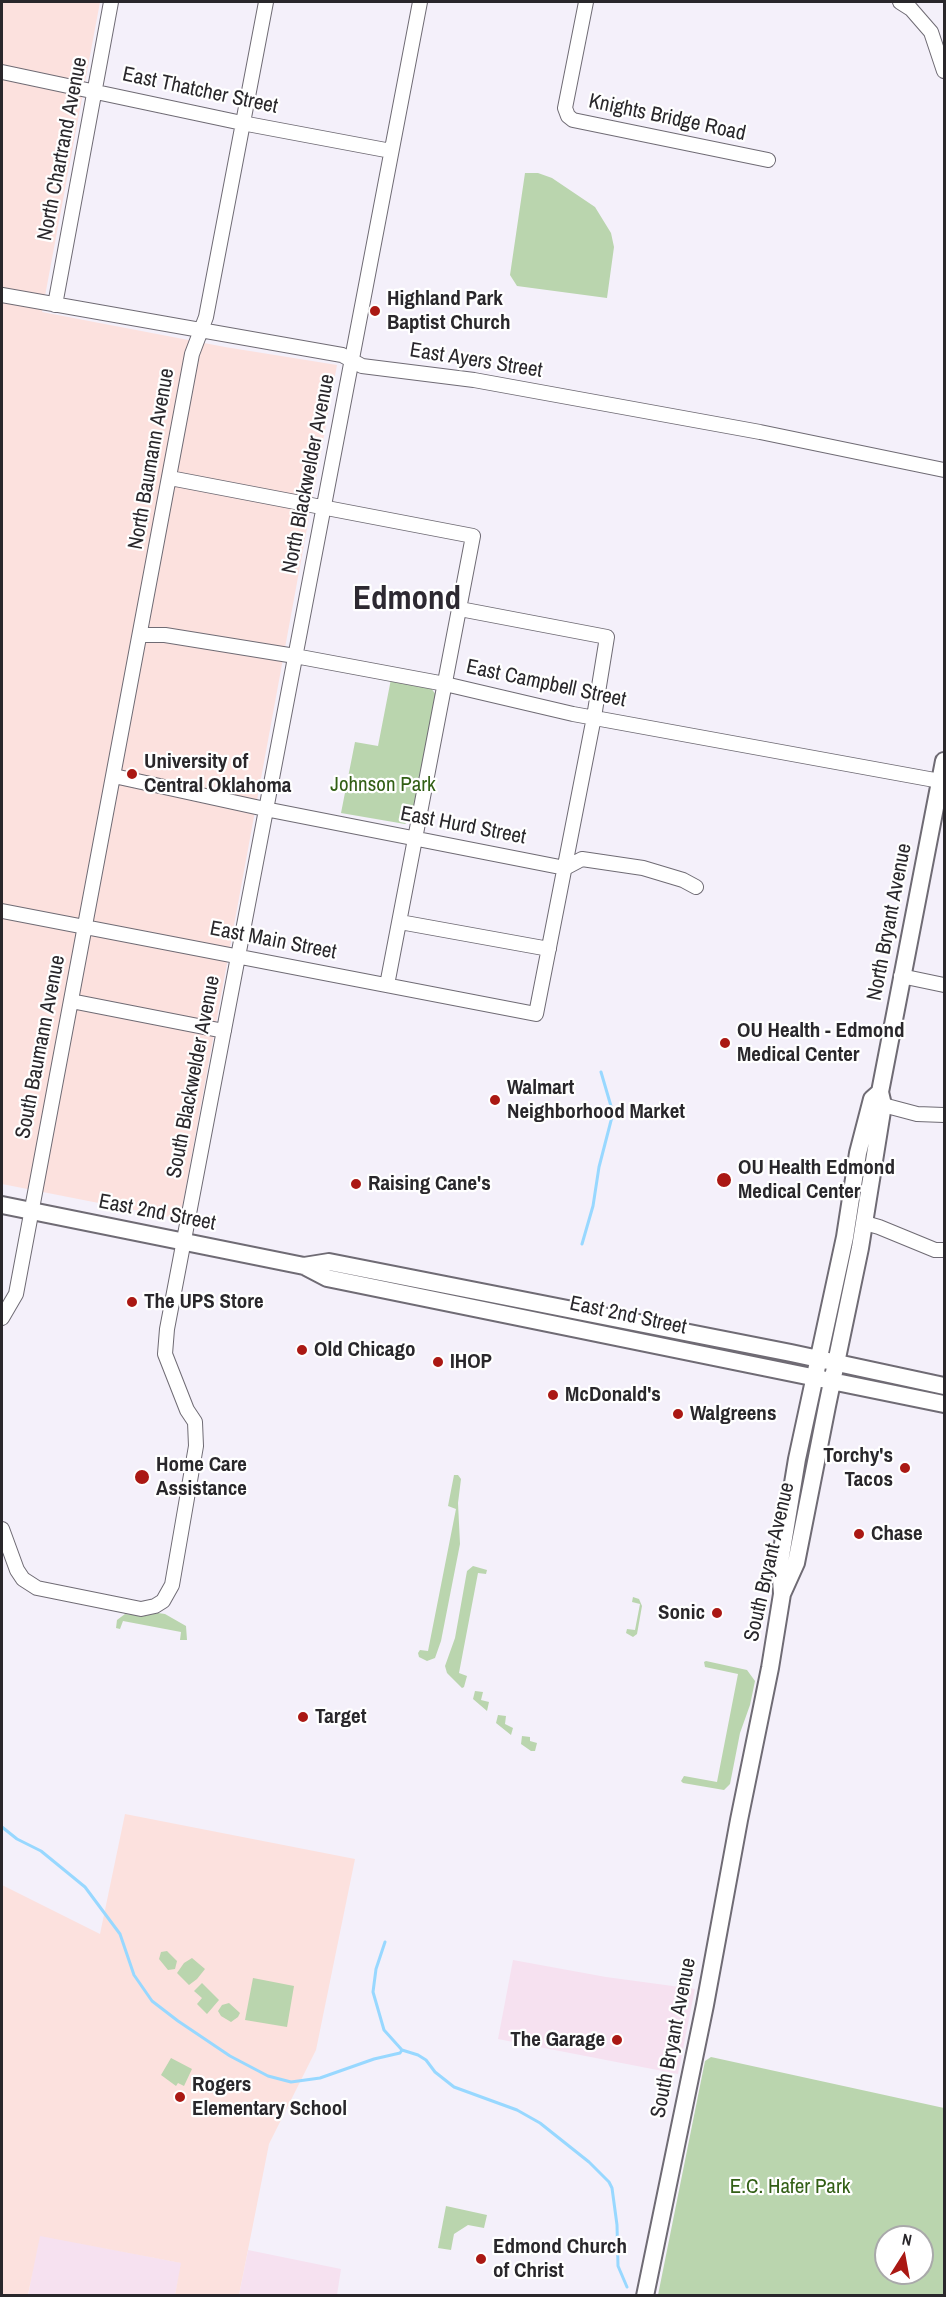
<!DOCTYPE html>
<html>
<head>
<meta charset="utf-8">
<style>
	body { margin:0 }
	#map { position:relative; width:946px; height:2297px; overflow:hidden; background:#f4f0fa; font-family:"Archivo Narrow",sans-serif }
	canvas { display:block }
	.frame { position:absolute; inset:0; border:3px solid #29272b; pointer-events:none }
	.north { position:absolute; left:874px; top:2225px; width:60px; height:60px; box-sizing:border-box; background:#fff; border:2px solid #a9a9aa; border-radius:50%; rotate:11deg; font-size:16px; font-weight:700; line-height:24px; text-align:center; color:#29272b }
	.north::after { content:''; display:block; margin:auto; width:21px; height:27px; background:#aa1813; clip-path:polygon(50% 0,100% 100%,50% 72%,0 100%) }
</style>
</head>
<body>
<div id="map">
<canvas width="946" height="2297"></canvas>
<div class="frame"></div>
<div class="north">N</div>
</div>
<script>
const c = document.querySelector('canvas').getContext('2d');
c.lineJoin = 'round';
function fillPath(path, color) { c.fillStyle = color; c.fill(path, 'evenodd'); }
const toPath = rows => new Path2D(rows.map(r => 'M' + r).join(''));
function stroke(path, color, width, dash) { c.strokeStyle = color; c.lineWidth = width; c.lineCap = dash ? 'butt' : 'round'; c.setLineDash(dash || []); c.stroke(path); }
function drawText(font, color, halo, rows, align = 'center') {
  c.font = font + ' "Archivo Narrow",sans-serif'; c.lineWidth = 4.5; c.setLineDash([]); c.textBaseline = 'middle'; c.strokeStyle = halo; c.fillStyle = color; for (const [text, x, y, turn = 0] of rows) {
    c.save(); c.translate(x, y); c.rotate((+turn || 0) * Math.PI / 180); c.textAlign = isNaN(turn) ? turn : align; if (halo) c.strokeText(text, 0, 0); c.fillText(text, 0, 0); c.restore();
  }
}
fillPath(toPath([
	[513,1960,606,1977,695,1989,678,2074,498,2039],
	[39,2235,182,2263,175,2295,28,2296],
	[248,2250,341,2269,337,2295,239,2295]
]), '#f6e1f0');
fillPath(toPath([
	[2,2,100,2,42,312,225,347,337,365,180,1219,2,1184],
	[125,1814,355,1859,316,2050,269,2144,239,2295,175,2295,181,2263,40,2236,28,2295,2,2295,2,1885,100,1934]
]), '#fce1de');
fillPath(toPath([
	[525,173,538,173,552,178,595,207,611,233,614,247,607,298,517,286,510,275],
	[391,679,431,688,436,695,412,819,405,824,341,813,355,742,378,746],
	[454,1475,458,1475,461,1479,458,1503,460,1544,441,1641,435,1658,427,1661,419,1657,418,1653,420,1650,428,1651,456,1509,448,1506],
	[473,1566,487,1570,486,1574,478,1573,459,1673,467,1676,464,1687,462,1688,447,1673,445,1666,455,1638,467,1571],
	[633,1597,639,1599,642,1606,637,1634,633,1637,626,1633,627,1629,635,1630,640,1604,632,1602],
	[158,1613,165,1614,186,1626,187,1640,180,1640,181,1632,123,1621,120,1629,116,1628,117,1620,125,1614,144,1616],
	[706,1661,747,1670,755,1681,750,1705,740,1733,730,1784,724,1790,683,1783,681,1781,684,1776,717,1782,738,1674,705,1667,704,1662],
	[475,1691,483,1692,481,1700,489,1702,487,1711,473,1699],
	[498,1715,506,1716,505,1724,513,1728,511,1735,496,1723],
	[522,1736,530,1737,530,1741,537,1743,535,1751,531,1751,521,1744],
	[167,1951,177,1961,175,1969,168,1970,159,1959,161,1952],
	[192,1958,205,1969,197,1979,189,1985,177,1973,184,1963],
	[253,1978,294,1986,287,2027,245,2020],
	[202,1983,219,2000,207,2014,197,2004,202,1998,194,1991],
	[229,2003,240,2013,238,2017,231,2022,221,2016,218,2011,222,2005],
	[711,2057,944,2108,944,2295,658,2295,705,2061],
	[886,2237,922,2237,922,2273,886,2273],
	[171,2058,192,2069,184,2086,178,2083,176,2086,161,2075],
	[446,2206,487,2215,484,2228,468,2225,454,2234,451,2250,438,2248]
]), '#bad5ae');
stroke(toPath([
	[582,1244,593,1206,599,1167,613,1113,601,1072],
	[2,1827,17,1839,41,1851,85,1887,120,1934,134,1975,152,2001,178,2021,230,2056,268,2076,291,2082,320,2078,374,2059,400,2053,402,2050],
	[385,1942,376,1969,373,1992,384,2030,402,2050,418,2055,426,2060,435,2072,454,2087,517,2110,540,2123,589,2162,609,2182,612,2188,617,2225,618,2266,627,2287]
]), '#98d8ff', 3);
const minor = toPath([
	[586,2,565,108,568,116,573,120,768,160],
	[900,2,911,9,931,32,944,71],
	[2,72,242,123,391,151],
	[2,295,342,355,362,366,474,380,760,432,944,470],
	[55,305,111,2],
	[170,478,473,536,387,985],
	[141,635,165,635,295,656,445,684,573,714,940,781],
	[114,776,265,809,565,868,582,859,643,868,683,880,696,887],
	[2,911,536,1014,594,717,607,637,460,609],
	[400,922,549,949],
	[901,976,944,985],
	[71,1001,224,1031],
	[883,1105,917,1114,944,1115],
	[865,1223,879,1227,935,1250,944,1250],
	[2,1318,16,1294,192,354,206,317,266,2],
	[2,1529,17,1570,23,1579,37,1588,141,1609,155,1606,163,1601,172,1585,196,1446,195,1422,187,1410,165,1354,167,1329,420,2]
]);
const major = toPath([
	[2,1205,304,1266,327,1278,944,1404],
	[304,1266,329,1262,791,1353,944,1386],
	[782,1594,780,1562,797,1459,845,1237,858,1153,872,1099,880,1092],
	[645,2296,705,2005,739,1820,770,1668,782,1594,796,1563,827,1406,860,1248,883,1105,880,1092,944,761]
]);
stroke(minor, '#6f6b74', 16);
stroke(major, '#6f6b74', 20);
stroke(minor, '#fff', 14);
stroke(major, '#fff', 16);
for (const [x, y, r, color] of [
	[375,311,6,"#aa1813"],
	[132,774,6,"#aa1813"],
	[725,1043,6,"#aa1813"],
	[495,1100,6,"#aa1813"],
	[724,1180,8,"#aa1813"],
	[356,1184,6,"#aa1813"],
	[132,1302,6,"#aa1813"],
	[302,1350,6,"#aa1813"],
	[438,1362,6,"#aa1813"],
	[553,1395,6,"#aa1813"],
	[678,1414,6,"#aa1813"],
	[905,1468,6,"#aa1813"],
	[142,1477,8,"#aa1813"],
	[859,1534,6,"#aa1813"],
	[717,1613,6,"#aa1813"],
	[303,1717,6,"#aa1813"],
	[617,2040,6,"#aa1813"],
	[180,2097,6,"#aa1813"],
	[481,2259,6,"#aa1813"]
]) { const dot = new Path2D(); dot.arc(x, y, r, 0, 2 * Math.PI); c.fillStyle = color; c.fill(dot); stroke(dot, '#fff', 2); }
drawText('21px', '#29272b', '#fff', [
	["East Thatcher Street",200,91,12],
	["Knights Bridge Road",667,118,12],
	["North Chartrand Avenue",63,149,-79],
	["East Ayers Street",476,361,9],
	["North Baumann Avenue",152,459,-80],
	["North Blackwelder Avenue",309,474,-79],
	["East Campbell Street",546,684,12],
	["East Hurd Street",463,826,11],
	["North Bryant Avenue",890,922,-79],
	["East Main Street",273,941,11],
	["South Baumann Avenue",41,1047,-79],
	["South Blackwelder Avenue",194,1077,-79],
	["East 2nd Street",157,1213,11],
	["East 2nd Street",628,1316,12],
	["South Bryant Avenue",770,1562,-77],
	["South Bryant Avenue",674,2038,-79]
]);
drawText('bold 21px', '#29272b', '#fff', [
	["Highland Park",387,299],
	["Baptist Church",387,323],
	["University of",144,762],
	["Central Oklahoma",144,786],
	["OU Health - Edmond",737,1031],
	["Medical Center",737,1055],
	["Walmart",507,1088],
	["Neighborhood Market",507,1112],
	["OU Health Edmond",738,1168],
	["Medical Center",738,1192],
	["Raising Cane's",368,1184],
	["The UPS Store",144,1302],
	["Old Chicago",314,1350],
	["IHOP",450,1362],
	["McDonald's",565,1395],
	["Walgreens",690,1414],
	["Torchy's",893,1456,"right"],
	["Tacos",893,1480,"right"],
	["Home Care",156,1465],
	["Assistance",156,1489],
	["Chase",871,1534],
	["Sonic",705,1613,"right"],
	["Target",315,1717],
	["The Garage",605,2040,"right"],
	["Rogers",192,2085],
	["Elementary School",192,2109],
	["Edmond Church",493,2247],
	["of Christ",493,2271]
], 'left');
drawText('21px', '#325f15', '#fff', [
	["Johnson Park",383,785],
	["E.C. Hafer Park",790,2187]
]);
drawText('bold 33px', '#2d2931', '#fff', [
	["Edmond",407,600]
]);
</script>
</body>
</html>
